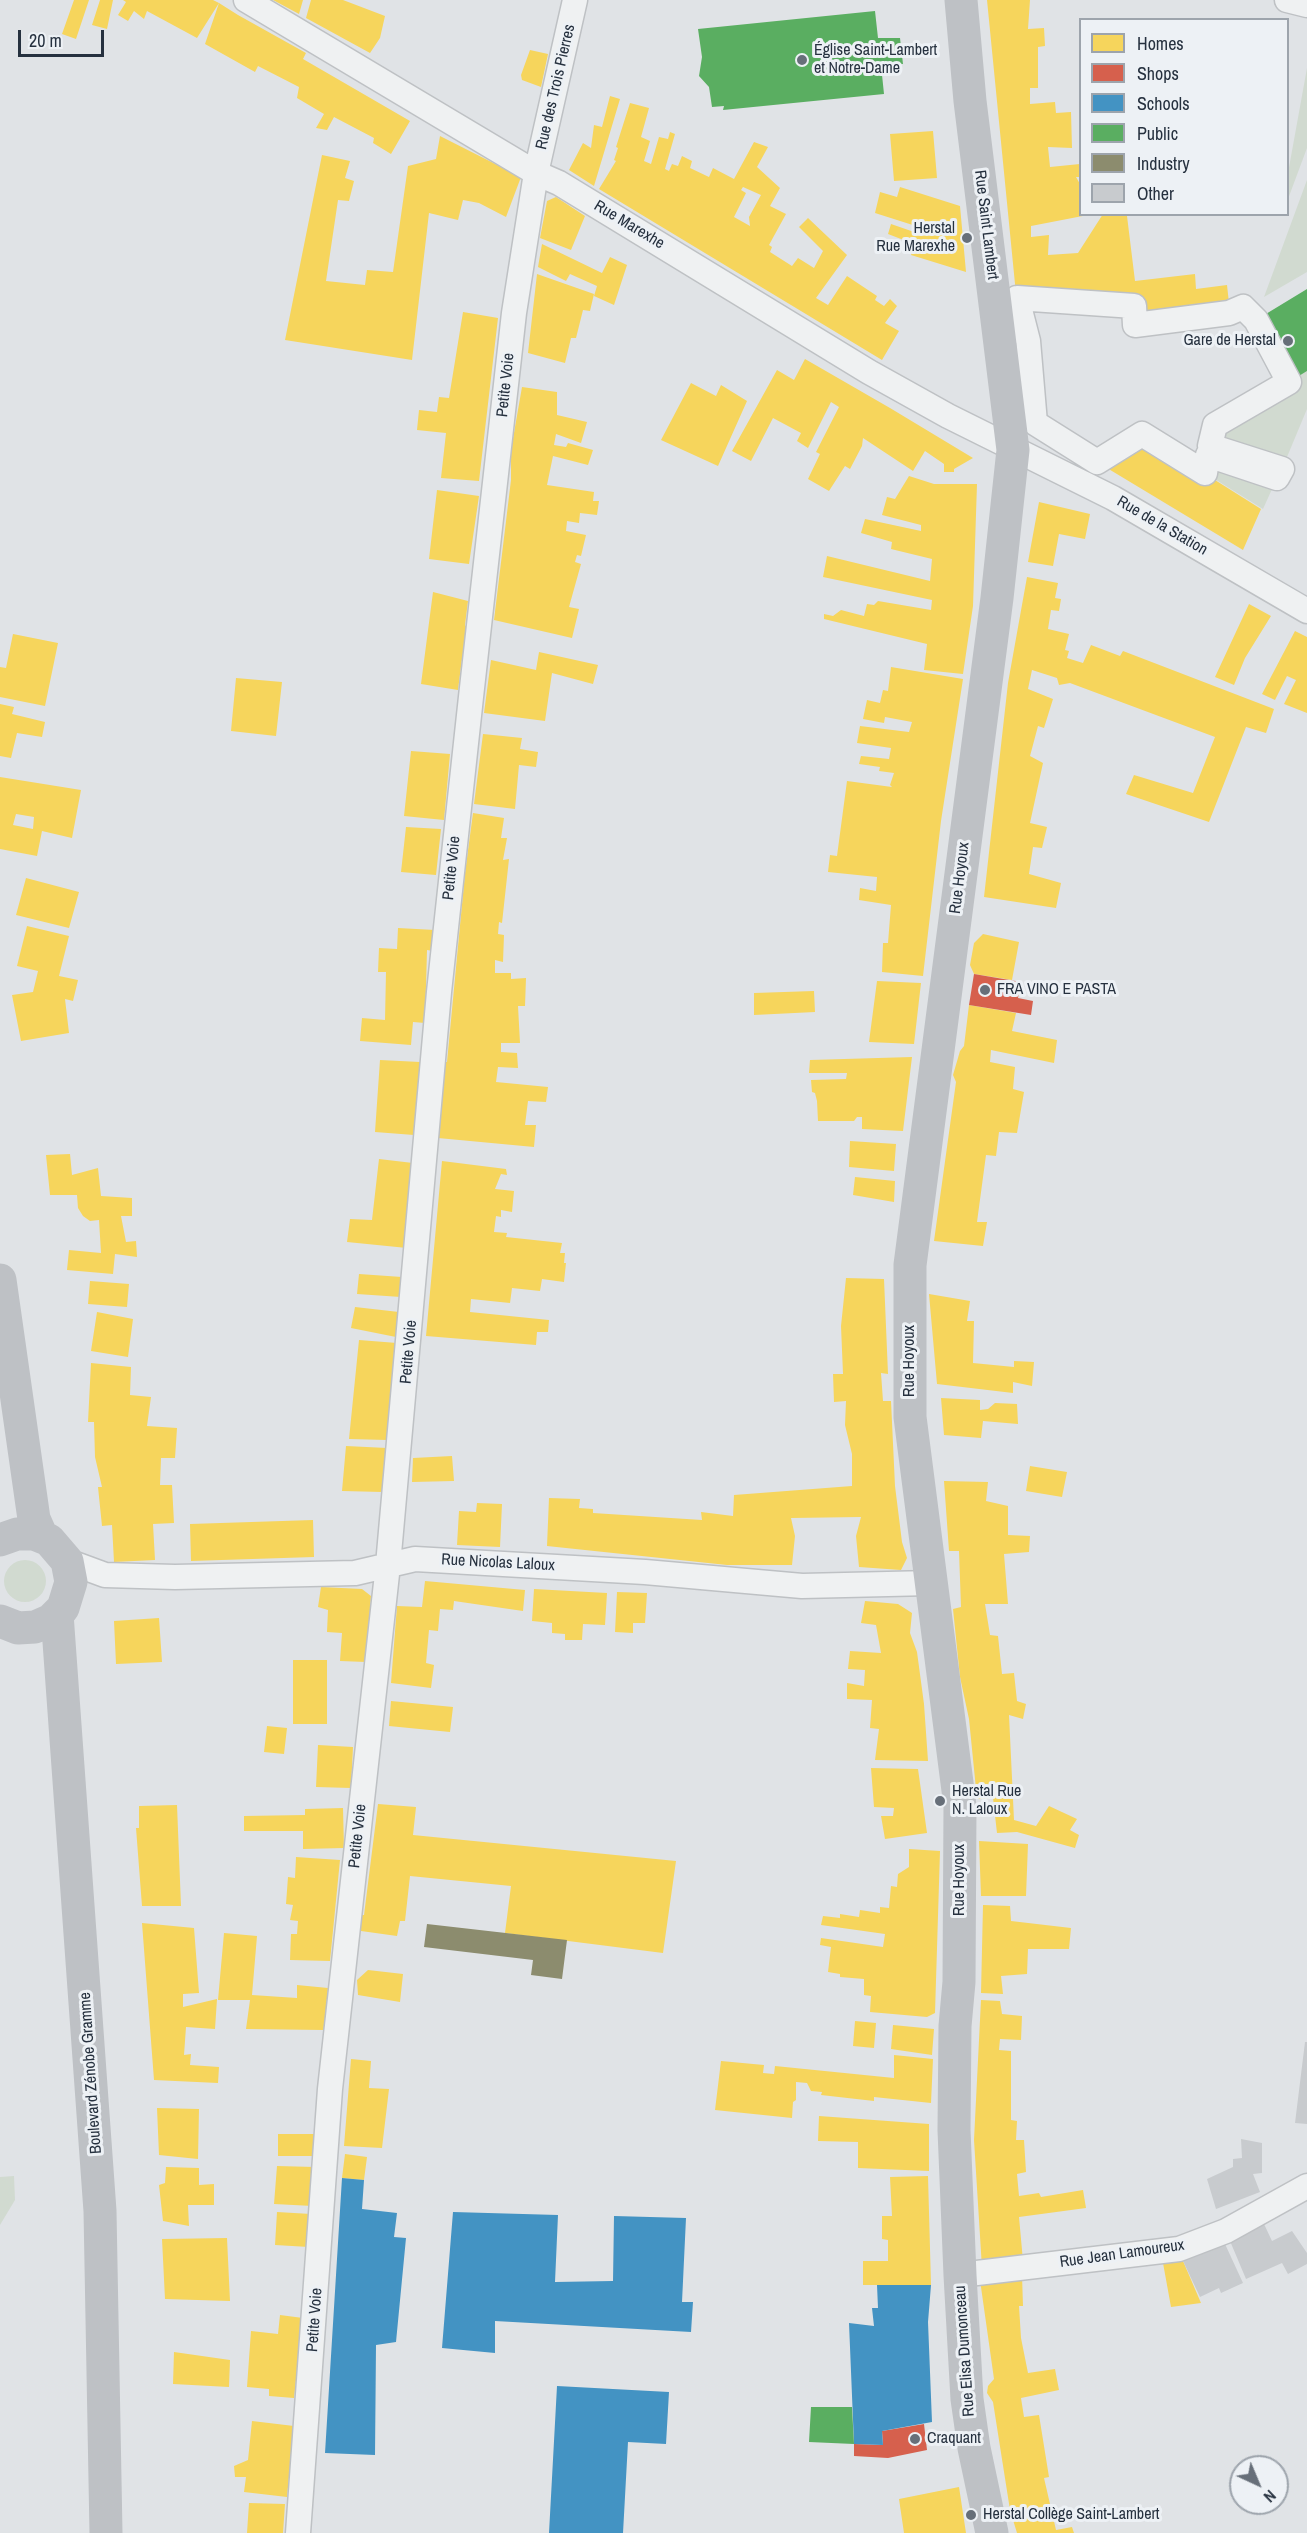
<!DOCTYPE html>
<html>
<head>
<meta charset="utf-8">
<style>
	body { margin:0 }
	#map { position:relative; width:1307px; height:2533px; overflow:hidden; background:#e0e3e6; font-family:"Archivo Narrow",sans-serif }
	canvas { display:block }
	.legend { position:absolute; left:1079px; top:18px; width:210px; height:198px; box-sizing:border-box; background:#edf1f5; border:2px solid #9da4ac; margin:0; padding:8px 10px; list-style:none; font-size:18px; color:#26313f }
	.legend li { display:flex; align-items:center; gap:12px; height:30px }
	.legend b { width:30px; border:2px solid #9da4ac }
	.north { position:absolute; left:1229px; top:2455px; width:60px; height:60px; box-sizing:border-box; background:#edf1f5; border:2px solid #9da4ac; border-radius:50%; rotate:136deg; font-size:16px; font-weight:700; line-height:24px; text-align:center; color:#26313f }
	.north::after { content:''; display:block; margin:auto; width:21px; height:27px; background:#676f79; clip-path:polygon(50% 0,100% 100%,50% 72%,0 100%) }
	.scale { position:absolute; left:18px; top:30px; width:86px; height:27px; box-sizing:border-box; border:3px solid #26313f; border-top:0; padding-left:8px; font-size:18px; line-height:21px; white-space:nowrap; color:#26313f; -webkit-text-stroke:4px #edf1f5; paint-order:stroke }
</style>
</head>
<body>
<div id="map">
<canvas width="1307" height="2533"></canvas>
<ul class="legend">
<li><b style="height:16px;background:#f6d55c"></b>Homes</li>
<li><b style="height:16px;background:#d6604d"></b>Shops</li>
<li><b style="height:16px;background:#4393c3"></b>Schools</li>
<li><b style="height:16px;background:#5aae61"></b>Public</li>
<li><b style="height:16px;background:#8c8c6e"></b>Industry</li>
<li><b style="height:16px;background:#c8cbce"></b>Other</li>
</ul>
<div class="north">N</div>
<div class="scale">20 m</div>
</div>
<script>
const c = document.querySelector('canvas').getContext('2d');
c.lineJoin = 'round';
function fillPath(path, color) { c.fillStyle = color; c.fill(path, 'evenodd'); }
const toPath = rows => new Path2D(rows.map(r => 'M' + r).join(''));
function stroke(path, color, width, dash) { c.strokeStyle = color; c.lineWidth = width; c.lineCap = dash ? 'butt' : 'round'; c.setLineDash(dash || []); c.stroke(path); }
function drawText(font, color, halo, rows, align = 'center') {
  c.font = font + ' "Archivo Narrow",sans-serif'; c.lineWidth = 6; c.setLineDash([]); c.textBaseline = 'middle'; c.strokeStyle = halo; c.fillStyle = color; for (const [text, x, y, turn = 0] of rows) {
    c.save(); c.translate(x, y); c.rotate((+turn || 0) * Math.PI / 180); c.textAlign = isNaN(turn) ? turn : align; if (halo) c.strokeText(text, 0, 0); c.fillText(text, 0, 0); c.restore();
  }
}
fillPath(toPath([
	[1307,68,1307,148,1288,199,1288,173],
	[1307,180,1307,272,1264,297],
	[1307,371,1307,409,1282,469,1210,446,1215,425],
	[1208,455,1277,478,1263,509,1205,473],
	'4 1581a21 21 0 1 1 42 0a21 21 0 1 1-42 0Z',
	[14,2176,15,2200,0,2225,0,2177]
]), '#d1dad0');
fillPath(toPath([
	[74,0,89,0,76,39,62,34],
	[100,0,113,0,107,29,92,25],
	[123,0,213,0,219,3,238,15,306,53,303,59,410,121,391,154,373,143,374,138,334,117,327,130,316,128,324,114,297,98,299,87,258,66,255,72,205,44,219,3,197,38,147,11,144,19,134,11,128,21,118,15,126,2],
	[273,0,303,0,299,14],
	[311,0,343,0,385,16,380,38,370,53,306,18],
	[987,0,1030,0,1028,29,1044,28,1045,46,1038,47,1038,88,1030,88,1030,104,1055,102,1056,113,1071,112,1072,148,1048,147,1050,167,1080,164,1080,177,1076,177,1080,184,1080,214,1093,214,1031,226,1031,237,1049,235,1048,255,1078,253,1103,214,1124,214,1127,216,1135,281,1195,274,1196,289,1227,285,1230,312,1139,322,1137,304,1016,294],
	[530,50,548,54,541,87,522,80,521,75],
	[610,96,620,99,594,186,569,170,583,143,591,148,594,125,602,127],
	[630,103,649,108,641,137,650,141,644,161,651,164,659,137,668,139,670,132,675,134,665,169,669,171,672,164,678,166,682,156,692,161,690,168,709,177,713,168,734,179,754,142,768,147,757,167,780,188,770,206,786,214,769,245,772,247,770,252,792,266,798,258,814,268,823,251,799,227,808,218,847,255,816,298,828,305,847,276,877,296,875,300,884,306,890,299,897,306,885,323,899,331,882,360,599,189,616,161,614,160,618,148,616,147],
	[743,187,761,195,749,217,750,226,734,217,746,193,741,190],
	[933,131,937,178,894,181,890,134],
	[440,136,521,177,506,217,479,203,463,200,458,220,429,213,412,360,285,340,322,155,350,161,345,178,354,181,349,201,338,200,326,281,365,285,367,270,393,272,408,166,436,159],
	[900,187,960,206,966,272,911,255,914,244,888,234,891,224,917,233,919,227,875,213,880,192,897,197],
	[556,197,585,216,571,250,540,238,547,201],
	[542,244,602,273,610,257,627,265,614,305,594,296,597,286,570,274,566,281,538,267],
	[537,274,594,294,590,311,583,310,576,338,571,338,565,363,528,353],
	[463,312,498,318,479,481,441,478,446,433,417,430,419,410,437,412,439,397,449,398],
	[805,359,890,408,973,458,954,469,954,472,944,472,944,464,925,451,913,471,863,438,862,446,850,469,845,466,829,491,808,479,820,454,816,452,839,407,831,402,808,448,797,441,801,433,773,418,751,461,732,451,777,370,794,380],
	[691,383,716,396,721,385,747,401,718,466,661,440],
	[522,387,557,392,557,415,587,422,581,443,556,434,554,445,566,447,568,443,593,450,588,465,553,456,547,485,594,492,593,501,599,501,597,515,580,513,579,523,567,521,566,531,586,535,581,556,577,555,575,562,581,564,569,607,579,609,572,638,494,620,511,480,511,450],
	[1142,434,1261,509,1243,550,1097,462],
	[909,476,934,484,977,484,973,606,963,674,924,670,927,644,824,619,824,614,833,616,841,610,864,616,867,604,874,605,878,601,931,610,932,600,823,577,827,556,930,581,932,559,891,549,892,542,861,533,865,519,921,531,921,525,882,515,887,497,895,499],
	[437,490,479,496,469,564,429,559],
	[1039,502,1090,514,1085,539,1059,534,1053,566,1028,562],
	[1027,577,1058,583,1055,598,1061,599,1059,611,1051,610,1048,629,1069,634,1065,650,1069,651,1067,658,1083,663,1091,645,1120,656,1123,651,1274,709,1266,733,1246,727,1209,822,1126,794,1134,775,1193,793,1215,737,1070,683,1059,685,1057,678,1032,670,1028,689,1053,699,1044,728,1038,726,1030,756,1043,763,1030,823,1047,827,1042,848,1033,847,1029,874,1061,883,1056,908,984,897,1008,683],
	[433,592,468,601,465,625,469,632,467,657,462,659,458,690,421,684],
	[1249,604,1271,616,1245,658,1234,685,1215,677],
	[1295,631,1307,637,1307,713,1284,704,1296,680,1287,676,1275,700,1262,694],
	[13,634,58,643,45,706,0,697,0,667,6,668],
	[539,652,598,665,593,684,552,673,545,721,484,713,491,660,536,670],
	[891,667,963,679,941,821,923,976,882,972,883,943,888,943,891,905,859,900,860,888,876,891,877,877,828,872,830,855,837,856,847,781,892,787,890,785,894,773,879,771,880,767,859,764,861,756,889,759,891,748,857,743,860,726,909,732,912,722,885,717,884,723,863,719,867,700,880,703,883,690,888,691],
	[236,678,282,682,276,736,231,731],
	[0,704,14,707,12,714,45,722,42,737,17,733,11,758,0,756],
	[483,734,522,738,520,749,538,752,536,767,519,765,515,809,474,804],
	[411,751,450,754,444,820,404,816],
	[0,777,81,790,72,838,42,831,37,856,0,849],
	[16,814,34,817,33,829,13,825],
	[473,813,504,818,501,838,507,838,503,860,509,859,502,923,499,922,498,934,504,935,503,962,495,960,495,973,511,973,511,979,526,978,525,1006,518,1006,520,1043,501,1043,501,1052,517,1053,518,1068,498,1067,496,1082,548,1087,546,1102,528,1101,525,1125,536,1125,534,1147,438,1138,443,1062,447,1062,465,873],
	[406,827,441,829,436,875,401,872],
	[26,878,79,892,69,928,16,915],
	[27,926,69,936,59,976,78,980,73,1001,65,999,69,1033,21,1041,12,995,33,992,38,971,17,966],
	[398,928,435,930,433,951,427,950,425,1023,413,1022,411,1045,360,1041,362,1018,385,1020,386,972,378,972,379,948,397,949],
	[983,934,1019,942,1012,980,974,974,970,965,974,943],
	[877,981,921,983,914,1044,869,1042],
	[814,991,815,1012,754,1015,754,993],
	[969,1005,1016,1013,1012,1031,1057,1040,1054,1063,991,1050,990,1062,1015,1067,1013,1089,1024,1092,1017,1133,999,1132,996,1156,986,1155,977,1222,987,1222,983,1246,934,1241,956,1082,953,1075,960,1051,964,1046],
	[912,1057,903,1131,862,1129,862,1117,857,1117,854,1121,818,1121,817,1101,815,1093,812,1092,811,1080,846,1079,847,1073,809,1073,810,1060],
	[380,1060,420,1062,414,1135,375,1132],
	[850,1141,896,1144,894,1171,849,1167],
	[70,1154,72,1175,98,1168,101,1196,132,1198,132,1216,121,1216,126,1242,136,1241,137,1257,115,1254,113,1274,67,1270,69,1250,101,1253,99,1220,90,1221,83,1216,78,1208,77,1195,50,1195,46,1155],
	[379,1159,413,1163,407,1248,347,1242,350,1219,372,1220],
	[442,1161,506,1169,507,1175,501,1174,495,1189,514,1191,512,1212,501,1210,501,1217,496,1216,494,1232,507,1233,506,1237,562,1243,560,1253,565,1253,564,1263,566,1263,564,1282,542,1279,540,1291,512,1288,510,1303,471,1299,470,1312,549,1320,548,1332,537,1332,536,1345,426,1336],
	[855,1177,895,1181,894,1202,853,1195],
	[359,1274,402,1277,401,1297,357,1294],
	[846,1278,884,1279,888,1374,881,1373,883,1401,891,1401,895,1486,902,1542,907,1558,901,1570,859,1567,856,1536,861,1517,791,1518,795,1536,792,1565,727,1565,547,1546,549,1498,580,1499,579,1508,593,1509,593,1513,702,1520,701,1512,733,1516,734,1495,852,1486,852,1454,845,1425,846,1401,834,1402,833,1374,843,1374,841,1326],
	[90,1281,129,1284,127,1307,88,1304],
	[929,1294,970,1301,967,1321,974,1321,973,1363,1014,1367,1014,1361,1034,1362,1032,1386,1013,1382,1013,1393,937,1384],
	[355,1307,399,1312,396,1337,351,1328],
	[97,1312,133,1319,128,1357,91,1351],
	[359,1340,397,1343,387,1440,349,1439],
	[91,1363,131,1367,130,1395,151,1397,147,1426,177,1428,175,1458,161,1458,160,1485,172,1485,174,1523,153,1524,155,1560,114,1562,112,1525,102,1526,98,1487,102,1487,95,1457,94,1422,88,1422],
	[941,1398,980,1400,980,1410,988,1409,995,1403,1017,1404,1018,1424,983,1421,981,1438,944,1435],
	[346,1446,387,1448,383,1492,342,1491],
	[452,1456,454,1481,412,1482,413,1458],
	[1030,1466,1067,1472,1062,1497,1026,1491],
	[944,1481,988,1482,986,1501,1008,1506,1008,1535,1030,1536,1029,1552,1004,1554,1008,1604,985,1604,990,1635,998,1636,1002,1674,1014,1673,1017,1701,1026,1704,1023,1719,1009,1715,1014,1820,1036,1826,1049,1806,1077,1819,1070,1830,1079,1835,1075,1848,1017,1832,997,1833,993,1798,977,1799,969,1719,960,1677,953,1609,961,1607,959,1551,949,1551],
	[477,1503,502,1504,500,1547,457,1545,459,1511,476,1512],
	[313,1520,314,1557,191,1561,190,1524],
	[425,1581,525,1590,523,1611,454,1601,453,1610,440,1609,438,1631,429,1630,426,1663,434,1665,431,1688,391,1683,397,1606,422,1607],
	[321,1587,362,1589,371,1596,366,1662,340,1661,342,1633,327,1632,328,1610,318,1607],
	[534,1589,607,1593,605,1625,583,1624,582,1640,565,1640,565,1634,552,1633,552,1623,532,1621],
	[617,1592,647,1593,645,1623,633,1623,633,1633,615,1632],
	[865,1601,898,1604,912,1613,910,1633,917,1652,924,1704,928,1761,875,1760,879,1729,870,1728,872,1700,847,1699,847,1683,864,1686,865,1670,848,1669,850,1651,881,1653,876,1625,861,1623],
	[159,1618,162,1662,116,1664,114,1621],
	[293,1660,327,1660,327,1724,293,1724],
	[391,1701,453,1707,450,1732,389,1726],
	[267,1726,287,1728,284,1754,264,1752],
	[318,1745,353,1747,351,1788,316,1787],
	[871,1768,918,1769,927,1833,885,1839,881,1816,893,1816,894,1808,874,1807],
	[378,1804,416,1807,413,1835,676,1861,663,1953,505,1933,511,1886,410,1876,405,1921,400,1921,397,1936,361,1931,361,1915,364,1915],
	[177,1805,181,1906,142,1906,136,1828,139,1828,139,1806],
	[343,1808,344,1848,303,1849,303,1831,244,1831,244,1816,305,1815,305,1809],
	[979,1841,1028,1844,1026,1896,981,1896],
	[909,1849,940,1851,935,2013,927,2017,870,2012,871,1996,864,1995,864,1979,840,1977,840,1974,828,1972,831,1947,820,1945,821,1938,883,1947,885,1934,821,1925,823,1916,840,1918,840,1914,859,1917,860,1910,880,1913,880,1907,889,1908,891,1886,897,1887,898,1874,909,1867],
	[296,1857,340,1860,330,1961,290,1960,291,1934,297,1934,298,1921,290,1920,293,1905,286,1904,288,1877,295,1878],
	[983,1905,1010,1906,1011,1921,1071,1928,1069,1949,1028,1949,1027,1974,1001,1976,1003,1994,981,1993],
	[142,1923,194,1928,199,1993,183,1994,183,2007,217,1999,215,2029,186,2027,184,2055,191,2054,190,2065,219,2067,218,2083,154,2080],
	[224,1933,257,1936,252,1995,297,1998,297,1985,328,1988,324,2030,246,2029,250,2000,218,2000],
	[368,1970,403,1974,400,2002,358,1995,357,1980],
	[981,2000,1000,2001,1002,2014,1022,2016,1021,2040,1000,2039,999,2050,1011,2051,1011,2120,1017,2121,1016,2140,1024,2140,1026,2172,1017,2174,1019,2196,1039,2193,1041,2197,1083,2190,1086,2208,1019,2217,1023,2261,982,2268,974,2140],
	[855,2021,876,2023,874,2048,853,2046],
	[893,2025,934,2029,932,2055,891,2049],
	[894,2055,933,2059,931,2103,874,2097,874,2101,821,2095,822,2092,811,2091,807,2083,796,2082,796,2100,793,2102,792,2118,715,2110,721,2061,764,2065,763,2073,774,2074,775,2066,894,2078],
	[351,2059,371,2061,369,2088,389,2089,382,2148,344,2146],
	[157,2108,199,2109,198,2159,159,2155],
	[819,2116,929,2124,929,2171,858,2168,858,2142,818,2141],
	[278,2134,317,2134,317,2156,278,2156],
	[345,2154,367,2157,364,2180,342,2178],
	[277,2166,315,2167,313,2206,274,2204],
	[166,2167,199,2168,199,2185,214,2184,214,2205,188,2205,189,2226,163,2221,159,2185,165,2183],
	[928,2176,931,2285,863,2285,863,2261,888,2261,888,2240,882,2239,882,2216,892,2216,890,2177],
	[277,2212,311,2214,309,2247,275,2245],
	[227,2238,230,2301,165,2299,162,2239],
	[1183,2261,1201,2303,1171,2307,1163,2263],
	[1022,2275,1023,2306,1019,2306,1021,2338,1028,2373,1055,2369,1059,2390,1021,2398,1024,2417,1039,2415,1049,2477,1044,2478,1056,2530,1072,2527,1074,2533,1017,2533,1010,2510,993,2402,987,2393,988,2386,994,2379,980,2280],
	[280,2315,303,2318,294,2398,269,2396,269,2389,247,2387,251,2331,278,2334],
	[174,2352,230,2360,229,2387,173,2384],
	[252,2421,294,2426,287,2497,244,2492,246,2477,235,2477,234,2466,248,2460],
	[959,2487,966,2533,904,2533,899,2499],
	[249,2503,285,2504,283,2533,247,2533]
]), '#f6d55c');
fillPath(toPath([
	[974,974,1021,982,1018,998,1033,1001,1031,1015,969,1005],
	[924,2424,927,2450,888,2458,854,2456,854,2444,883,2445,882,2431]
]), '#d6604d');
fillPath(toPath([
	[342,2178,364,2180,362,2209,397,2213,394,2237,406,2238,396,2342,376,2345,375,2455,325,2453],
	[453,2212,558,2215,555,2282,613,2281,614,2216,686,2218,682,2302,693,2302,691,2332,495,2321,495,2353,442,2348],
	[877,2285,931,2285,928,2322,932,2422,882,2431,883,2445,854,2444,849,2323,874,2326,872,2308,878,2308],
	[557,2386,669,2392,666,2444,628,2442,623,2533,549,2533]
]), '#4393c3');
fillPath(toPath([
	[875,11,878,38,900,38,903,64,881,65,884,94,723,110,724,106,712,107,709,87,699,76,702,57,698,29],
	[1307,289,1307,371,1289,382,1256,320],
	[811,2407,852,2407,854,2444,809,2442]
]), '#5aae61');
fillPath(toPath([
	[427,1924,567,1940,562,1979,531,1975,533,1960,424,1947]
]), '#8c8c6e');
fillPath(toPath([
	[1305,2042,1307,2042,1307,2124,1295,2123],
	[1241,2139,1262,2143,1262,2173,1253,2174,1260,2192,1216,2209,1207,2179,1233,2167,1233,2159,1242,2158],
	[1264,2224,1272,2241,1292,2231,1307,2253,1307,2264,1288,2274,1282,2263,1246,2279,1230,2241],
	[1225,2244,1243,2283,1221,2293,1219,2288,1200,2297,1183,2261]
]), '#c8cbce');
const street = toPath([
	[246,0,536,173,559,183,869,372,948,416,1113,498,1307,611],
	[1287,0,1307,5],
	[1017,298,1134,306,1135,325,1229,313,1243,307,1256,320,1289,382,1215,425,1210,446,1282,469,1277,478,1208,455,1205,473,1142,434,1097,462,1035,423,1028,341,1017,298],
	[67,1561,105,1575,175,1577,355,1573,415,1559,645,1572,802,1586,931,1583],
	[960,2275,1179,2249,1226,2231,1307,2186],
	[298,2533,330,2089,388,1565,439,992,471,697,514,313,536,173,575,0]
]);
stroke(street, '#bec1c4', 27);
stroke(street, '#eff1f2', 24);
stroke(toPath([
	[961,0,970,101,1013,450,997,598,910,1265,910,1417,960,1806,959,1982,955,2026,954,2130,960,2275,967,2399,974,2448,992,2533],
	[0,1280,34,1519,42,1537],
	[0,1540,17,1534,34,1534,49,1540,67,1561,71,1582,63,1608,51,1620,35,1627,18,1628,0,1621],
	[57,1614,100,2211,106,2533]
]), '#bec1c5', 33);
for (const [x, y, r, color] of [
	[802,60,6,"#676f79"],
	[967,238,6,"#676f79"],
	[1288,341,6,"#676f79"],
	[985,990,6,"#676f79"],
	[940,1801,6,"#676f79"],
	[915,2439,6,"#676f79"],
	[971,2515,6,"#676f79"]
]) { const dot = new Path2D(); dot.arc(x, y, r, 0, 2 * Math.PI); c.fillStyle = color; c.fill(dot); stroke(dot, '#edf1f5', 2); }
drawText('16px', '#26313f', '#edf1f5', [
	["Église Saint-Lambert",814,51],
	["et Notre-Dame",814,69],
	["Herstal",955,229,"right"],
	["Rue Marexhe",955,247,"right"],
	["Gare de Herstal",1276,341,"right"],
	["FRA VINO E PASTA",997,990],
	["Herstal Rue",952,1792],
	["N. Laloux",952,1810],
	["Craquant",927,2439],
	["Herstal Collège Saint-Lambert",983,2515]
], 'left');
drawText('16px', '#26313f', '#edf1f5', [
	["Rue des Trois Pierres",556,87,-77],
	["Rue Marexhe",629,225,31],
	["Rue Saint Lambert",986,225,83],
	["Petite Voie",506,385,-84],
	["Rue de la Station",1162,526,30],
	["Petite Voie",452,868,-84],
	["Rue Hoyoux",960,878,-83],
	["Petite Voie",409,1352,-85],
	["Rue Hoyoux",910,1361,-90],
	["Rue Nicolas Laloux",498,1563,3],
	["Petite Voie",358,1836,-84],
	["Rue Hoyoux",960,1880,-90],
	["Boulevard Zénobe Gramme",91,2073,-94],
	["Rue Jean Lamoureux",1122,2254,-8],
	["Petite Voie",315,2320,-86],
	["Rue Elisa Dumonceau",965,2351,-94]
]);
</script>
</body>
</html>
